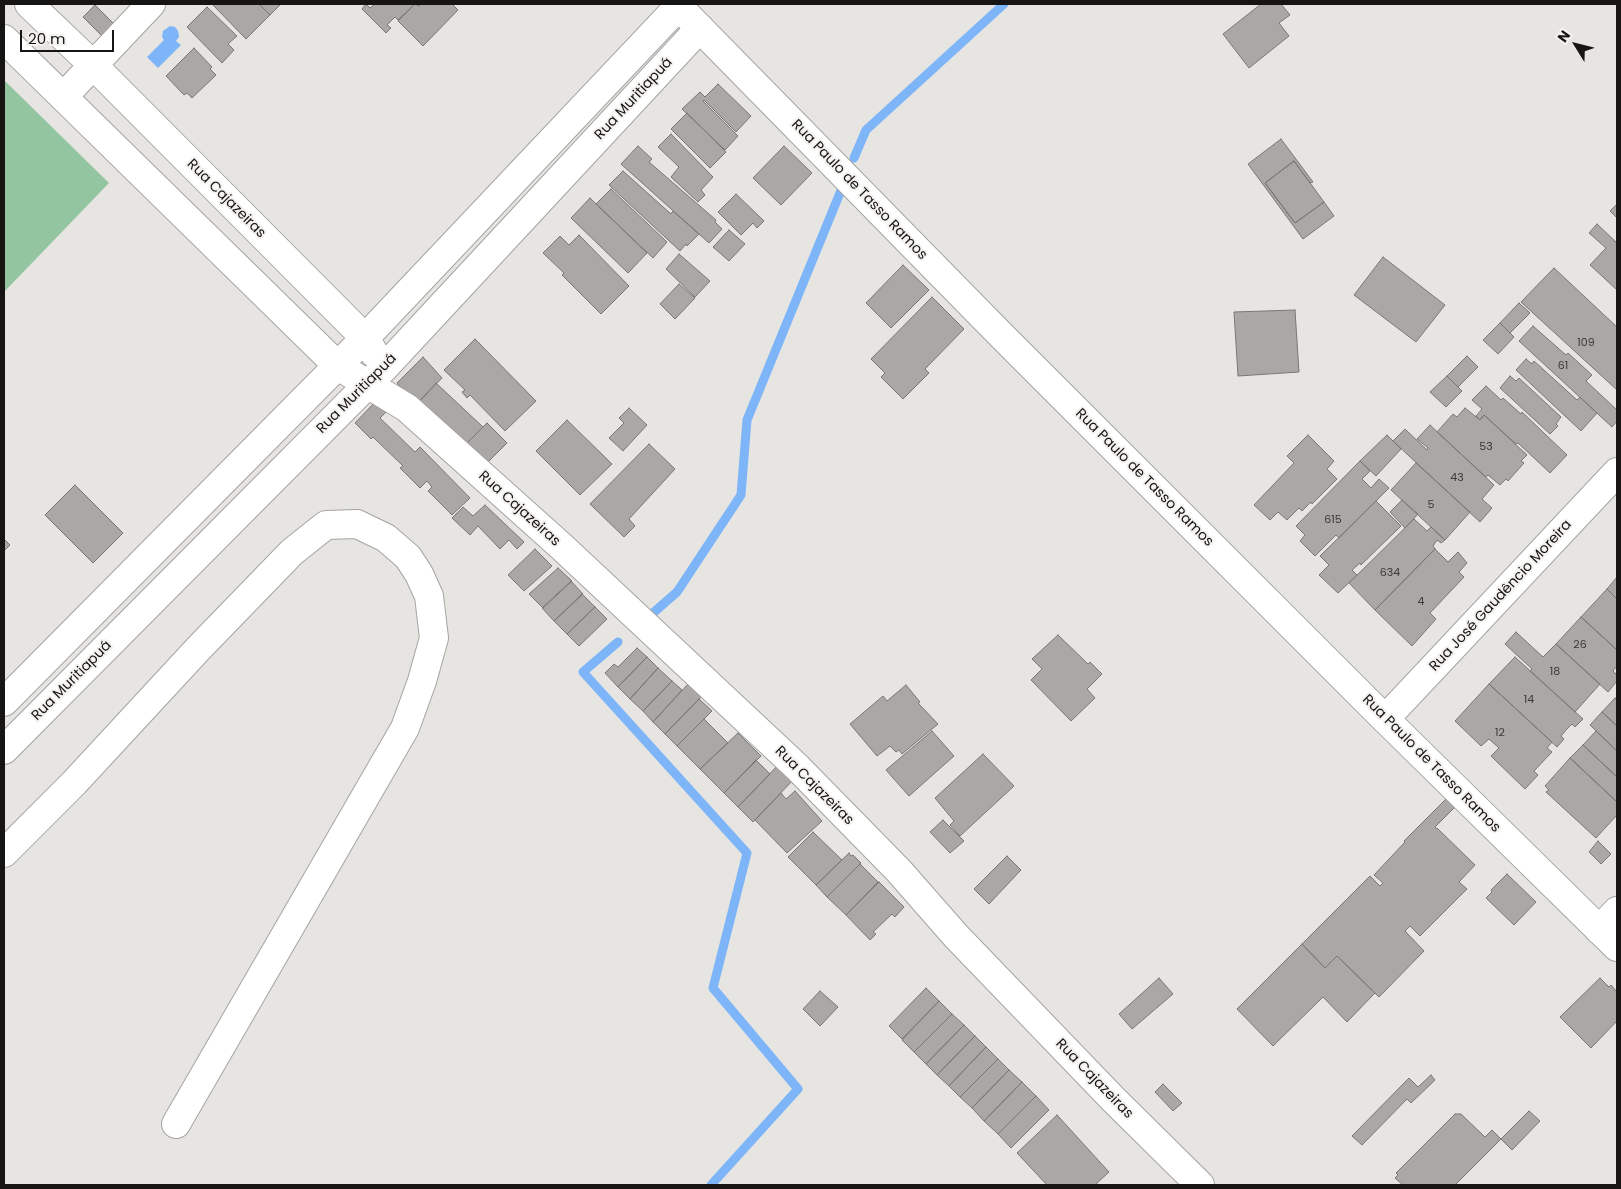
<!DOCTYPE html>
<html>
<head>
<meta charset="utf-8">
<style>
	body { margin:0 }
	#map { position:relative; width:1621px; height:1189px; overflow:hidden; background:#e6e5e2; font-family:Poppins,sans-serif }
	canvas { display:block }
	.frame { position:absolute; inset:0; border:5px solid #161514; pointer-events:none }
	.north { position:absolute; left:1551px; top:20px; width:50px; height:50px; -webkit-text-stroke:4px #f3f2ef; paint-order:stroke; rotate:306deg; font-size:14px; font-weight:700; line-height:20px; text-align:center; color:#161514 }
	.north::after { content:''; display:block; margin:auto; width:18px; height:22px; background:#161514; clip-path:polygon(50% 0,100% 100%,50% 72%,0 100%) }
	.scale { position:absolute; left:20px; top:30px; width:94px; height:22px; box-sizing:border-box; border:2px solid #161514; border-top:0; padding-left:6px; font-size:15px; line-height:18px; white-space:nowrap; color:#161514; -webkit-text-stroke:4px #f3f2ef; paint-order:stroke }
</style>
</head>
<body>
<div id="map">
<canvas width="1621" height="1189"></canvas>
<div class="frame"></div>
<div class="north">N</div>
<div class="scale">20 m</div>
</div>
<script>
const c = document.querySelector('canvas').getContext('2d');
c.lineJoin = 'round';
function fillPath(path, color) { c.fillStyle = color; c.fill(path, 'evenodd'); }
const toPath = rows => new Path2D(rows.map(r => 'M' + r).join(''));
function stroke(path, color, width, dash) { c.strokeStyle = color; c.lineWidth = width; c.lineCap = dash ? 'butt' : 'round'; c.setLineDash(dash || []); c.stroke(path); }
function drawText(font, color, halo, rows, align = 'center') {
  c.font = font + ' Poppins,sans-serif'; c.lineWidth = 4; c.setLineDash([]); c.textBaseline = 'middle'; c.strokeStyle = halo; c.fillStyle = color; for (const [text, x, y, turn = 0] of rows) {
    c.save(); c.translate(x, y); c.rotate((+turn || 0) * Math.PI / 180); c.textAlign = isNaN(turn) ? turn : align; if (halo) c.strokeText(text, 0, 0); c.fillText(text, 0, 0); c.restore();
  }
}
fillPath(toPath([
	[4,80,109,183,4,292]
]), '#93c5a0');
fillPath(toPath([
	[170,26,175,27,178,31,179,37,176,41,181,45,158,68,147,57,164,40,162,37,163,31]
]), '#7db5f8');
stroke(toPath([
	[854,158,866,130,1004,4],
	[653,613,677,592,741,495,747,420,842,188],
	[618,642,583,672,747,853,713,988,798,1089,711,1185]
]), '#7db5f8', 9);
const building = toPath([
	[212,4,259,4,270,15,246,39,212,4],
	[259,4,281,4,270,15,259,4],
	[366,4,370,8,375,4,415,4,398,20,395,17,387,25,391,28,386,33,362,9,366,4],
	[415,4,419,6,421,4,452,4,458,10,423,46,398,21,415,4],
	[1261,4,1281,4,1290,15,1279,23,1289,36,1249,68,1223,34,1261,4],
	[95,5,114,24,102,36,83,17,95,5],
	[207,7,237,36,228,44,234,50,222,63,187,27,207,7],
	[194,48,212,67,210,69,216,75,192,98,187,93,184,95,166,76,194,48],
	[718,84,751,116,736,132,704,100,703,101,738,136,725,150,682,109,700,92,705,97,718,84],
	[687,113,726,152,710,168,671,129,687,113],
	[671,134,713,177,701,190,705,195,698,202,671,177,679,167,658,147,671,134],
	[1281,139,1313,182,1310,183,1294,161,1265,183,1295,223,1324,202,1334,216,1303,239,1248,164,1281,139],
	[638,146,652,159,649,162,716,220,715,222,722,229,709,243,621,164,638,146],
	[784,146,812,173,781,205,753,178,784,146],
	[1294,161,1324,202,1295,223,1265,183,1294,161],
	[623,171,671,214,673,211,699,234,687,246,686,244,680,251,609,185,623,171],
	[611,189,667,242,653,258,596,204,611,189],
	[736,194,764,221,757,228,753,223,741,235,718,212,736,194],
	[590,198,647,253,628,273,571,218,590,198],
	[1617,204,1617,218,1610,211,1617,204],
	[1597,224,1617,243,1617,290,1590,265,1606,248,1589,233,1597,224],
	[729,230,745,244,729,261,713,247,729,230],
	[579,235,629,286,601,314,562,275,564,273,543,253,560,236,569,245,579,235],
	[679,254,710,281,695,297,666,269,679,254],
	[1383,257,1445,305,1416,342,1354,295,1383,257],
	[903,265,929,290,891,328,866,303,903,265],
	[1554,268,1617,327,1617,390,1521,302,1554,268],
	[679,284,695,298,675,319,660,304,679,284],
	[932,297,964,329,925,369,929,373,903,399,881,377,885,373,871,359,932,297],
	[1519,303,1530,313,1510,333,1500,323,1519,303],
	[1295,310,1299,372,1238,376,1234,312,1295,310],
	[1500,323,1514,337,1498,354,1483,340,1500,323],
	[1533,326,1566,355,1568,353,1592,375,1586,381,1617,410,1617,421,1612,427,1519,341,1533,326],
	[475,339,536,401,505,431,470,395,467,398,462,392,465,390,444,370,475,339],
	[1467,356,1478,367,1458,387,1447,376,1467,356],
	[423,357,442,378,416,405,397,383,423,357],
	[1526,359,1532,364,1534,361,1577,400,1580,397,1597,413,1581,431,1516,370,1526,359],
	[1447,376,1462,391,1446,407,1430,392,1447,376],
	[1510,376,1516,381,1519,378,1561,417,1556,424,1558,426,1550,434,1500,388,1510,376],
	[436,383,483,427,463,447,416,405,436,383],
	[1486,386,1501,400,1503,398,1521,414,1522,412,1567,455,1550,473,1518,443,1516,444,1484,415,1480,420,1476,416,1482,409,1472,400,1486,386],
	[375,402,387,411,380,418,415,452,420,447,470,498,452,515,428,491,432,487,427,481,420,488,400,468,403,466,373,437,371,439,355,423,375,402],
	[629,408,647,425,623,451,609,438,624,423,619,418,629,408],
	[1465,408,1480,420,1484,415,1527,455,1521,461,1524,463,1508,481,1506,479,1500,485,1488,475,1486,477,1437,432,1453,414,1457,417,1465,408],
	[567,420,612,464,580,495,536,451,567,420],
	[487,423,507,443,482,468,463,447,487,423],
	[1430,425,1494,485,1482,499,1492,508,1480,522,1393,441,1405,429,1427,450,1428,448,1417,439,1430,425],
	[1308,435,1334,461,1327,469,1337,479,1312,504,1311,502,1302,511,1299,508,1287,520,1278,512,1270,520,1254,505,1294,463,1287,456,1308,435],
	[1387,435,1401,449,1376,476,1360,461,1387,435],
	[649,444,675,469,629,519,635,526,624,537,590,504,649,444],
	[1360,461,1370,471,1362,479,1371,488,1379,479,1389,488,1339,538,1336,535,1315,556,1300,541,1305,535,1296,526,1360,461],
	[1416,463,1470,512,1445,540,1391,490,1416,463],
	[75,485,123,533,93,563,45,515,75,485],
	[1402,500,1418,514,1405,528,1390,512,1402,500],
	[1376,501,1401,526,1361,565,1360,563,1352,570,1357,575,1338,593,1319,575,1329,565,1320,556,1376,501],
	[485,505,524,542,517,549,509,540,500,549,478,526,470,535,452,518,463,507,473,516,485,505],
	[1414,519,1427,531,1431,527,1445,540,1441,543,1437,540,1433,546,1435,549,1375,610,1349,583,1414,519],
	[4,539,10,545,4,551,4,539],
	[535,549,552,566,524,591,508,575,535,549],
	[1435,549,1448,562,1458,552,1467,563,1459,572,1464,577,1430,613,1436,619,1412,646,1375,610,1435,549],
	[558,568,572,581,543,608,529,594,558,568],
	[1617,577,1617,599,1607,589,1617,577],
	[571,581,583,594,554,621,542,608,571,581],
	[1607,589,1617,599,1617,650,1581,617,1607,589],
	[582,594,595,607,567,634,554,621,582,594],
	[595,607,607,619,579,646,567,634,595,607],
	[1581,617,1617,650,1617,669,1616,667,1613,671,1617,675,1617,681,1608,692,1556,644,1581,617],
	[1516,632,1543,657,1556,644,1600,684,1575,712,1530,671,1532,669,1505,644,1516,632],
	[1058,635,1088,664,1090,662,1102,674,1087,689,1095,698,1071,721,1031,680,1042,669,1032,659,1058,635],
	[637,648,647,657,618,687,605,673,614,664,618,667,637,648],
	[647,657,658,668,630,699,618,687,647,657],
	[1515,657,1583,719,1575,727,1572,724,1566,730,1561,736,1564,739,1557,747,1489,684,1515,657],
	[658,668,672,681,643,711,630,699,658,668],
	[672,681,682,690,653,722,643,711,672,681],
	[689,683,702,696,665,734,653,722,689,683],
	[1489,684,1552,742,1547,748,1552,752,1534,771,1538,775,1525,789,1491,756,1499,748,1489,739,1481,746,1455,721,1489,684],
	[906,685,920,702,918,703,938,724,902,754,899,750,896,752,890,746,877,756,850,724,883,696,887,701,906,685],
	[1615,698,1617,701,1617,726,1602,712,1615,698],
	[699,699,712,711,677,746,665,734,699,699],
	[1602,712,1617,726,1617,751,1590,725,1602,712],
	[704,719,728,743,700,769,677,746,704,719],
	[932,731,954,756,909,796,886,770,932,731],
	[1596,731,1617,751,1617,777,1583,745,1596,731],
	[738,733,761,756,724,793,700,769,738,733],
	[1583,745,1617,777,1617,802,1570,758,1583,745],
	[983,754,1014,786,960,836,950,825,954,821,935,798,983,754],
	[1570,758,1617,802,1617,815,1596,838,1546,792,1549,790,1545,786,1570,758],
	[756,760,770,774,738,807,724,793,756,760],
	[780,763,795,778,753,822,738,807,780,763],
	[795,791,822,821,787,853,755,820,781,793,786,799,795,791],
	[1446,799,1455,807,1435,827,1437,829,1437,828,1475,865,1459,882,1467,889,1420,936,1410,926,1405,931,1424,951,1379,997,1337,956,1325,968,1302,944,1370,876,1380,886,1383,883,1374,875,1405,842,1404,841,1446,799],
	[943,820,964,841,950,853,930,832,943,820],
	[813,832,842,860,816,885,788,857,813,832],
	[1598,841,1611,854,1601,864,1589,852,1598,841],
	[849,853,851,856,853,855,861,863,827,897,816,885,849,853],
	[1007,856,1021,870,989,904,974,889,1007,856],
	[860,864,878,882,846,915,827,897,860,864],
	[1507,874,1536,902,1514,925,1486,898,1492,892,1491,890,1507,874],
	[879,882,904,907,895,917,892,914,873,932,876,934,870,940,846,915,879,882],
	[1302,944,1325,968,1337,956,1375,993,1347,1022,1323,997,1273,1046,1237,1009,1302,944],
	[1159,978,1173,994,1132,1029,1119,1014,1159,978],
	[1600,978,1609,987,1611,985,1617,992,1617,1021,1591,1048,1560,1017,1600,978],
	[926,988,939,1001,902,1039,889,1026,926,988],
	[820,991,838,1007,820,1026,803,1009,820,991],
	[939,1001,952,1014,914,1052,902,1040,939,1001],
	[952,1014,964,1025,926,1064,914,1052,952,1014],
	[964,1025,975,1036,937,1075,926,1064,964,1025],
	[975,1036,986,1047,949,1086,937,1075,975,1036],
	[986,1047,998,1059,960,1097,949,1086,986,1047],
	[998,1059,1009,1070,972,1108,960,1097,998,1059],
	[1009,1070,1022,1082,984,1121,972,1108,1009,1070],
	[1431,1075,1435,1080,1411,1103,1407,1099,1362,1145,1352,1136,1409,1078,1418,1087,1431,1075],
	[1022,1082,1036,1096,998,1134,984,1121,1022,1082],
	[1163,1084,1182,1103,1173,1111,1155,1092,1163,1084],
	[1036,1096,1049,1110,1011,1148,998,1134,1036,1096],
	[1529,1111,1540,1121,1512,1150,1501,1139,1529,1111],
	[1455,1114,1461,1114,1485,1137,1492,1130,1501,1139,1455,1185,1403,1185,1395,1178,1398,1175,1396,1173,1455,1114],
	[1057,1115,1109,1172,1095,1185,1047,1185,1017,1153,1057,1115]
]);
fillPath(building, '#aaa7a6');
stroke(building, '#797674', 1);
const minor = toPath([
	[29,4,93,65,365,338,374,353],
	[676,4,999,333,1385,719,1617,947],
	[4,39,338,366,407,408,562,547,797,767,899,871,956,936,1113,1099,1200,1185],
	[63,97,151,4],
	[4,702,365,338,679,6],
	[1385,719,1617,472],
	[4,750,383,369,700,28],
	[4,853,74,783,198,649,292,552,326,525,357,524,386,538,408,557,419,574,429,596,434,638,422,681,405,728,176,1124],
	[1599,930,1617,911]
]);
stroke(minor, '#a5a4a1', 30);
stroke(minor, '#fff', 28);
drawText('11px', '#3b3a38', null, [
	["109",1586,343],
	["61",1563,366],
	["53",1486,447],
	["43",1457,478],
	["5",1431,505],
	["615",1333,520],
	["634",1390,573],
	["4",1421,602],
	["26",1580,645],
	["18",1555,672],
	["14",1529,700],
	["12",1500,733]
]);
drawText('14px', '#161514', '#f3f2ef', [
	["Rua Muritiapuá",634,99,-47],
	["Rua Paulo de Tasso Ramos",859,190,46],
	["Rua Cajazeiras",226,199,45],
	["Rua Muritiapuá",357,394,-45],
	["Rua Paulo de Tasso Ramos",1144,478,45],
	["Rua Cajazeiras",519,509,42],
	["Rua José Gaudêncio Moreira",1501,596,-47],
	["Rua Muritiapuá",72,681,-45],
	["Rua Paulo de Tasso Ramos",1431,764,45],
	["Rua Cajazeiras",814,786,45],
	["Rua Cajazeiras",1094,1079,46]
]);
</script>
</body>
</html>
